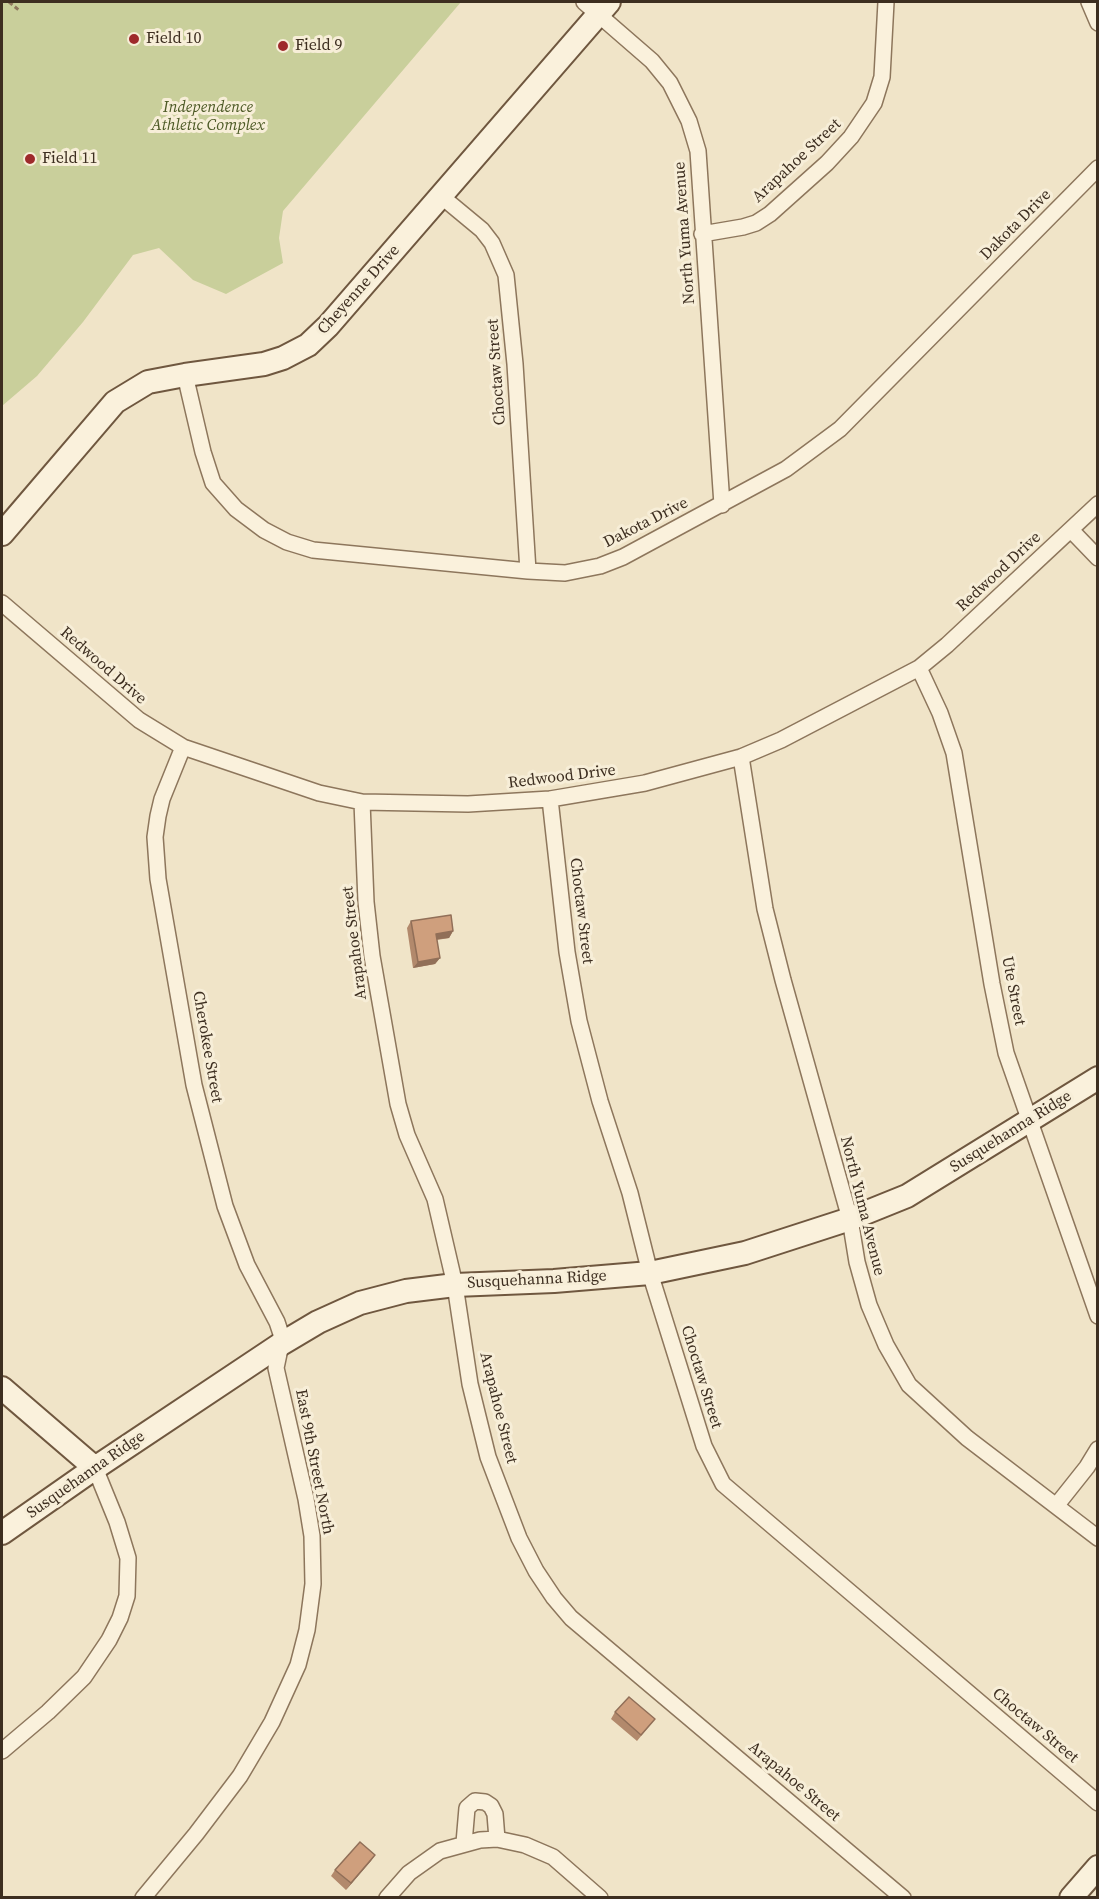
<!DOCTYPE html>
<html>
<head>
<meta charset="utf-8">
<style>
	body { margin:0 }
	#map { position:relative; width:1099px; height:1899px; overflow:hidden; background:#f0e4c8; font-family:"Source Serif 4",serif }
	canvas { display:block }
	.frame { position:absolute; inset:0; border:3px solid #3d2e20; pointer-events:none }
</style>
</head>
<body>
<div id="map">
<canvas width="1099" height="1899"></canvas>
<div class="frame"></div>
</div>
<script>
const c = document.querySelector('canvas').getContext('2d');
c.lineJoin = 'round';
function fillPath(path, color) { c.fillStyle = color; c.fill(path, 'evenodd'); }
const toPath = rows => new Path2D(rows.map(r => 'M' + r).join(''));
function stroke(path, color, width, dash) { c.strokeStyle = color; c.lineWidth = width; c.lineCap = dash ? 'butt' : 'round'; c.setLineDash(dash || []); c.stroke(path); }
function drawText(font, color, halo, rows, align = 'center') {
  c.font = font + ' "Source Serif 4",serif'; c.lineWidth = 6; c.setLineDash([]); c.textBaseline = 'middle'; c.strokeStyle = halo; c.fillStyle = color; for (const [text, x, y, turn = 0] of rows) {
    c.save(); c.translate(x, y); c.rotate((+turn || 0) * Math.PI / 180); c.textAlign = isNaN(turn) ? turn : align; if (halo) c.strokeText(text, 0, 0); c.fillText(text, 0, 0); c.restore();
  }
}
fillPath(toPath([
	[2,2,461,2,283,211,279,238,283,263,226,294,193,280,159,248,133,255,83,322,37,376,2,406]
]), '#c9cf9b');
const street = toPath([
	[584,2,652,61,670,83,689,121,698,151,722,505],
	[1089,2,1098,23],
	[441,196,482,230,492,243,506,275,515,364,528,571],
	[702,234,743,227,756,223,770,214,827,163,851,137,874,103,882,77,886,2],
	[185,375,203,452,213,483,236,509,264,530,287,542,313,550,528,571,565,573,600,566,623,557,786,469,840,429,1098,168],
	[1071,530,1098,558],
	[2,603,139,720,183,747,319,793,362,802,468,804,550,799,645,783,741,757,781,740,919,668,947,645,1098,504],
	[919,668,940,713,954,753,992,984,1006,1053,1098,1316],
	[741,757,765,909,783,980,850,1219,857,1262,869,1305,886,1345,909,1385,967,1438,1098,1538],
	[550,799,567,952,579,1021,600,1101,630,1193,650,1273,704,1446,723,1484,1098,1803],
	[362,802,366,902,372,956,398,1104,407,1135,435,1199,455,1285,470,1384,488,1457,519,1538,536,1571,554,1598,571,1618,903,1898],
	[1056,1506,1087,1467,1098,1449],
	[2,1751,48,1712,84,1677,109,1640,120,1618,127,1596,128,1558,117,1522,95,1468],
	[464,1843,467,1808,475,1801,485,1802,491,1806,495,1814,497,1839],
	[143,1898,196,1834,240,1776,272,1722,298,1665,307,1630,313,1584,312,1536,306,1499,276,1368,281,1344,281,1334,277,1322,247,1265,225,1206,194,1085,158,879,155,837,158,816,162,799,183,747],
	[387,1898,409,1873,440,1851,480,1840,497,1839,525,1845,553,1857,600,1898]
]);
const secondary = toPath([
	[2,534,115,402,148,382,185,375,264,364,283,358,308,345,328,326,609,2],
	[2,1388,95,1468],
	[2,1533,95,1468,281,1344,318,1322,360,1303,406,1291,455,1285,554,1281,650,1273,745,1253,850,1219,907,1196,1098,1078],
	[1071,1898,1098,1867]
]);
stroke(street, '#8d765c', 18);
stroke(secondary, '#6f573f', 26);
stroke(toPath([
	[9,2,20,11]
]), '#8d765c', 3, [4.5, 3]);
stroke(street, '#faf1dc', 15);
stroke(secondary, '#faf1dc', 22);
fillPath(toPath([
	[411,921,453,931,449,938,437,940,440,958,435,964,413,968,407,928],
	[615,1712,655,1719,637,1741,611,1719],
	[375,1855,346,1890,331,1876,335,1870]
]), '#b2896c');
fillPath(toPath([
	[453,931,449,938,431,940,436,934],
	[440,958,435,964,413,968,418,962],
	[375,1855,371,1861,346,1890,351,1883]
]), '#916f58');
const building = toPath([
	[451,915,453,931,436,934,440,958,418,962,411,921,451,915],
	[629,1697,655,1719,641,1735,615,1712,629,1697],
	[360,1842,375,1855,351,1883,335,1870,360,1842]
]);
fillPath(building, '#cf9f7d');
stroke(building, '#916f58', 1.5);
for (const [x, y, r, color] of [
	[134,39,6,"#9e2a2b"],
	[283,46,6,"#9e2a2b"],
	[30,159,6,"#9e2a2b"]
]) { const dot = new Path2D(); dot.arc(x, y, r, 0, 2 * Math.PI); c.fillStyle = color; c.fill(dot); stroke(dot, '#f7eed8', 2); }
drawText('16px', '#3d2e20', '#f7eed8', [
	["Field 10",146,39],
	["Field 9",295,46],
	["Field 11",42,159]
], 'left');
drawText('italic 16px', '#4d5a26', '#f7eed8', [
	["Independence",208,108],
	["Athletic Complex",208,126]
]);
drawText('16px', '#3d2e20', '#f7eed8', [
	["Arapahoe Street",797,161,-43],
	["Dakota Drive",1016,225,-45],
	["North Yuma Avenue",685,233,-94],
	["Cheyenne Drive",359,290,-48],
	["Choctaw Street",497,372,-94],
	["Dakota Drive",646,523,-27],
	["Redwood Drive",999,572,-43],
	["Redwood Drive",103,666,41],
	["Redwood Drive",562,777,-7],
	["Choctaw Street",581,911,83],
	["Arapahoe Street",355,943,-97],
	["Ute Street",1013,991,79],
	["Cherokee Street",207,1047,80],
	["Susquehanna Ridge",1011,1132,-32],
	["North Yuma Avenue",862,1206,76],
	["Susquehanna Ridge",537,1280,-3],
	["Choctaw Street",701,1377,73],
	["Arapahoe Street",498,1408,76],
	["East 9th Street North",314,1462,79],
	["Susquehanna Ridge",86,1475,-35],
	["Choctaw Street",1035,1726,40],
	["Arapahoe Street",794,1782,40]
]);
</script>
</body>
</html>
